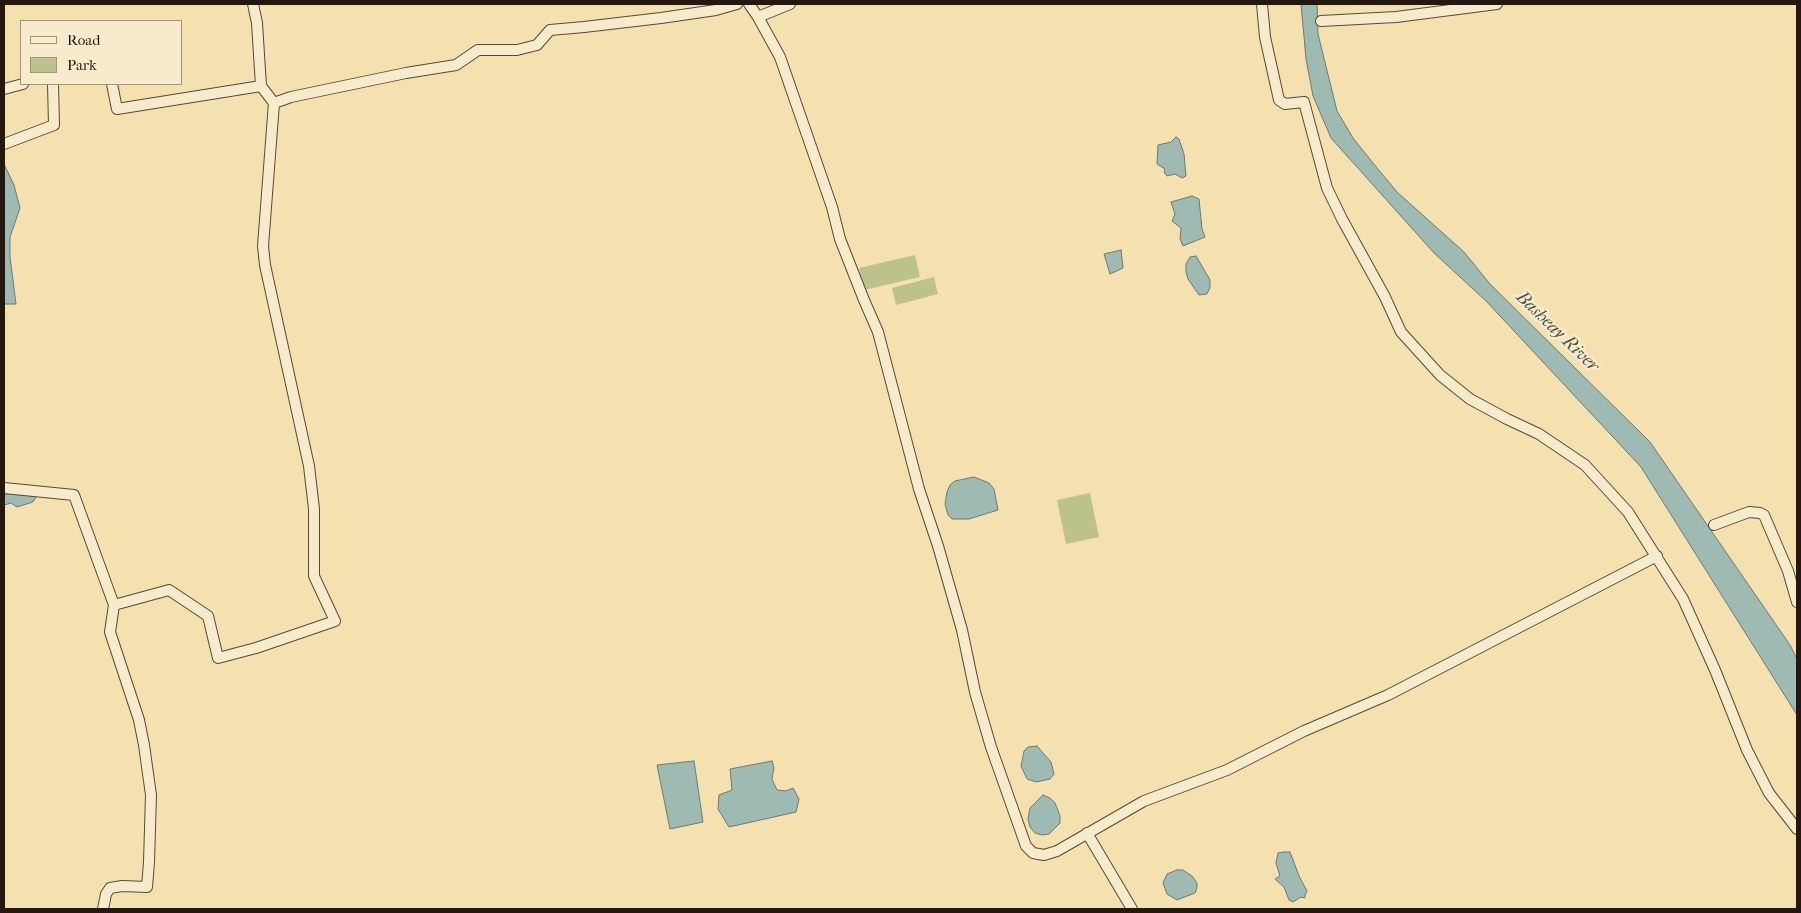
<!DOCTYPE html>
<html>
<head>
<meta charset="utf-8">
<style>
	body { margin:0 }
	#map { position:relative; width:1801px; height:913px; overflow:hidden; background:#f5e0b0; font-family:"IM FELL French Canon",serif }
	canvas { display:block }
	.frame { position:absolute; inset:0; border:5px solid #24170d; pointer-events:none }
	.legend { position:absolute; left:20px; top:20px; width:162px; height:65px; box-sizing:border-box; background:#f8ebcc; border:1px solid #a39680; margin:0; padding:6px 9px; list-style:none; font-size:15px; color:#24170d }
	.legend li { display:flex; align-items:center; gap:10px; height:25px }
	.legend b { width:25px; border:1px solid #a39680 }
</style>
</head>
<body>
<div id="map">
<canvas width="1801" height="913"></canvas>
<div class="frame"></div>
<ul class="legend">
<li><b style="height:6px;background:#f8ebcc"></b>Road</li>
<li><b style="height:14px;background:#bcc28b"></b>Park</li>
</ul>
</div>
<script>
const c = document.querySelector('canvas').getContext('2d');
c.lineJoin = 'round';
function fillPath(path, color) { c.fillStyle = color; c.fill(path, 'evenodd'); }
const toPath = rows => new Path2D(rows.map(r => 'M' + r).join(''));
function stroke(path, color, width, dash) { c.strokeStyle = color; c.lineWidth = width; c.lineCap = dash ? 'butt' : 'round'; c.setLineDash(dash || []); c.stroke(path); }
function drawText(font, color, halo, rows, align = 'center') {
  c.font = font + ' "IM FELL French Canon",serif'; c.lineWidth = 5; c.setLineDash([]); c.textBaseline = 'middle'; c.strokeStyle = halo; c.fillStyle = color; for (const [text, x, y, turn = 0] of rows) {
    c.save(); c.translate(x, y); c.rotate((+turn || 0) * Math.PI / 180); c.textAlign = isNaN(turn) ? turn : align; if (halo) c.strokeText(text, 0, 0); c.fillText(text, 0, 0); c.restore();
  }
}
fillPath(toPath([
	[915,255,920,277,864,290,859,268],
	[934,277,938,294,896,305,892,288],
	[1090,493,1099,537,1066,544,1057,500]
]), '#bcc28b');
const water = toPath([
	[1301,4,1317,4,1318,34,1337,111,1353,138,1373,163,1397,192,1464,252,1490,284,1650,442,1790,645,1797,659,1797,715,1641,467,1486,301,1434,253,1331,138,1313,96,1306,59,1301,4],
	[1176,137,1179,139,1184,154,1186,176,1182,178,1175,174,1167,176,1164,172,1165,169,1157,164,1158,145,1171,142,1176,137],
	[4,164,14,185,20,208,10,237,10,257,16,304,4,304,4,164],
	[1192,196,1199,199,1202,229,1205,237,1183,246,1180,239,1181,228,1172,221,1175,214,1171,202,1192,196],
	[1121,250,1123,268,1110,274,1104,254,1121,250],
	[1196,256,1210,280,1210,287,1207,294,1199,295,1188,279,1186,272,1186,264,1190,257,1196,256],
	[974,477,989,483,994,489,998,510,969,519,952,519,948,515,945,504,947,492,950,485,955,481,974,477],
	[4,490,30,492,36,497,33,502,17,507,11,503,4,505,4,490],
	[1037,746,1051,762,1054,774,1050,779,1036,782,1027,779,1021,766,1024,751,1028,747,1037,746],
	[694,761,703,822,670,829,657,765,694,761],
	[772,761,774,768,772,779,777,790,786,791,793,788,799,799,796,812,729,827,718,809,719,795,732,790,730,769,772,761],
	[1043,795,1050,798,1055,803,1060,816,1060,823,1049,834,1042,835,1035,833,1030,827,1028,819,1030,808,1043,795],
	[1284,852,1290,852,1299,876,1307,891,1305,895,1305,898,1301,897,1293,902,1289,900,1284,887,1275,879,1280,876,1276,863,1278,853,1284,852],
	[1177,870,1183,870,1192,876,1197,883,1197,888,1195,893,1177,900,1167,894,1163,883,1167,874,1177,870]
]);
fillPath(water, '#9ebbb3');
stroke(water, '#6d7971', 1);
const street = toPath([
	[253,4,257,23,261,86],
	[749,4,758,17,790,4],
	[1262,4,1265,37,1279,100,1285,104,1304,102,1327,188,1342,219,1385,297,1401,332,1440,375,1470,399,1507,419,1539,434,1585,465,1628,512,1683,599,1715,670,1747,750,1769,793,1797,829],
	[758,17,780,57,832,207,840,239,864,300,878,332,919,489,938,546,962,630,975,692,991,747,1026,846,1033,853,1044,855,1057,851,1144,801,1227,770,1304,731,1388,695,1657,556],
	[1321,21,1396,17,1497,4],
	[112,84,117,109,261,86,274,103,291,97,406,73,456,65,478,50,517,50,537,45,550,30,584,27,661,18,716,10,737,4],
	[4,89,23,84],
	[4,144,54,125,53,84],
	[4,488,74,495,114,605,169,590,208,616,218,658,256,648,335,621,314,576,314,509,309,466,265,265,263,246,274,103],
	[1714,525,1749,512,1760,513,1764,515,1788,571,1797,602],
	[1087,833,1132,909],
	[103,909,106,894,110,888,122,886,147,887,149,862,151,795,144,745,139,720,110,632,114,605]
]);
stroke(street, '#584936', 12);
stroke(street, '#f8ebcc', 10);
drawText('italic 18px', '#4f5047', '#f8ebcc', [
	["Basheay River",1557,332,44]
]);
</script>
</body>
</html>
